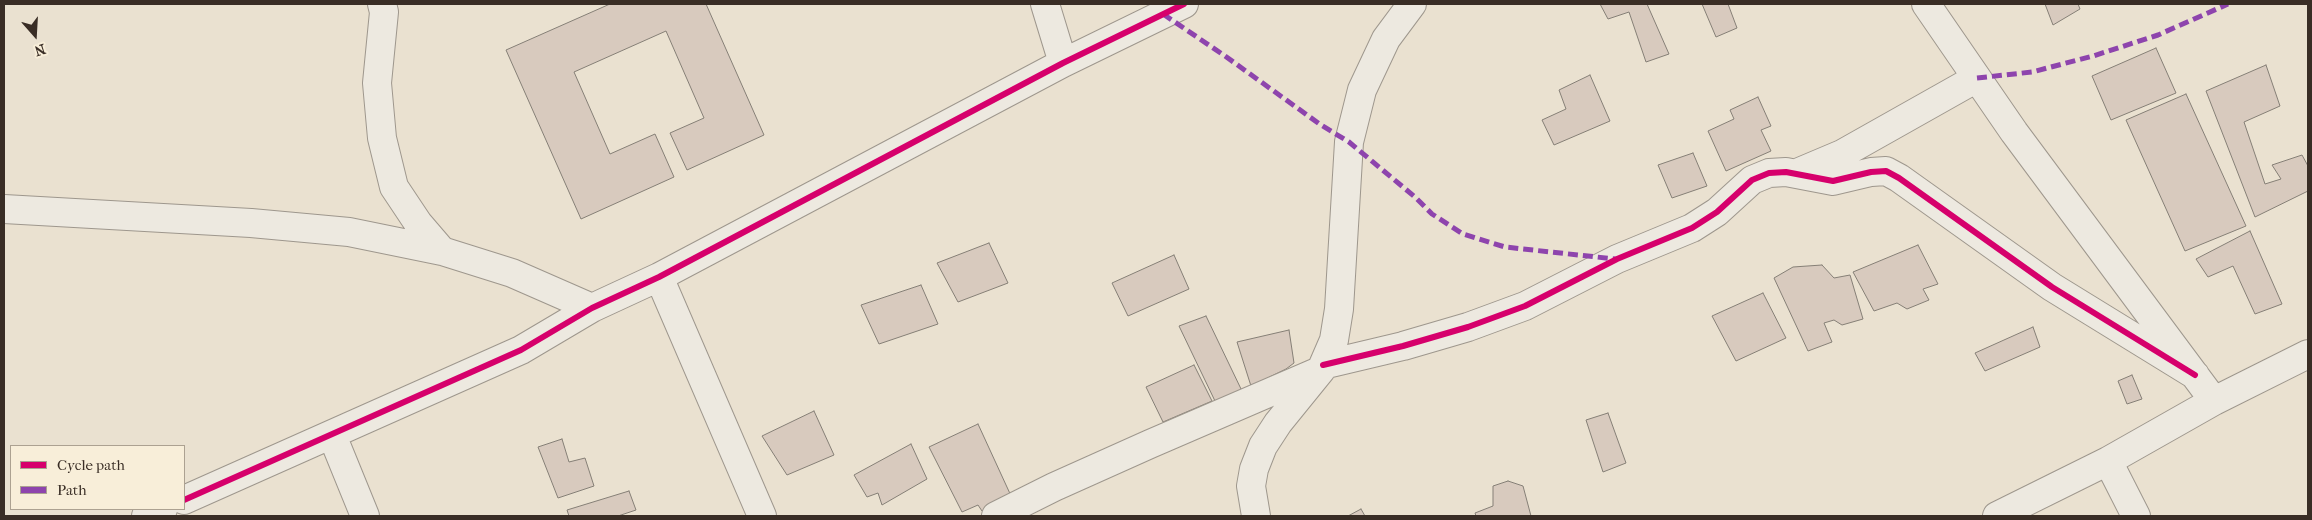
<!DOCTYPE html>
<html>
<head>
<meta charset="utf-8">
<style>
	body { margin:0 }
	#map { position:relative; width:2312px; height:520px; overflow:hidden; background:#eae1d0; font-family:"IM FELL French Canon",serif }
	canvas { display:block }
	.frame { position:absolute; inset:0; border:5px solid #392d25; pointer-events:none }
	.legend { position:absolute; left:10px; top:445px; width:175px; height:65px; box-sizing:border-box; background:#f8eed9; border:1px solid #aca191; margin:0; padding:6px 9px; list-style:none; font-size:15px; color:#392d25 }
	.legend li { display:flex; align-items:center; gap:10px; height:25px }
	.legend b { width:25px; border:1px solid #aca191 }
	.north { position:absolute; left:10px; top:10px; width:50px; height:50px; -webkit-text-stroke:4px #f8eed9; paint-order:stroke; rotate:161deg; font-size:14px; font-weight:700; line-height:20px; text-align:center; color:#392d25 }
	.north::after { content:''; display:block; margin:auto; width:18px; height:22px; background:#392d25; clip-path:polygon(50% 0,100% 100%,50% 72%,0 100%) }
</style>
</head>
<body>
<div id="map">
<canvas width="2312" height="520"></canvas>
<div class="frame"></div>
<ul class="legend">
<li><b style="height:6px;background:#d6006c"></b>Cycle path</li>
<li><b style="height:6px;background:#8e44ad"></b>Path</li>
</ul>
<div class="north">N</div>
</div>
<script>
const c = document.querySelector('canvas').getContext('2d');
c.lineJoin = 'round';
function fillPath(path, color) { c.fillStyle = color; c.fill(path, 'evenodd'); }
const toPath = rows => new Path2D(rows.map(r => 'M' + r).join(''));
function stroke(path, color, width, dash) { c.strokeStyle = color; c.lineWidth = width; c.lineCap = dash ? 'butt' : 'round'; c.setLineDash(dash || []); c.stroke(path); }
const building = toPath([
	[610,4,706,4,764,135,687,170,670,133,704,118,666,31,574,72,610,154,655,134,674,177,581,219,506,50,610,4],
	[1600,4,1647,4,1669,54,1646,62,1629,12,1608,19,1600,4],
	[1702,4,1728,4,1737,28,1716,37,1702,4],
	[2045,4,2078,4,2080,9,2053,25,2045,4],
	[2156,48,2176,93,2111,120,2092,76,2156,48],
	[2266,65,2280,106,2244,122,2265,184,2281,179,2272,165,2302,155,2308,166,2308,191,2255,217,2206,91,2266,65],
	[1590,75,1610,121,1554,145,1542,120,1566,109,1559,90,1590,75],
	[2186,94,2246,226,2185,251,2126,120,2186,94],
	[1758,97,1771,126,1761,130,1771,151,1726,171,1708,131,1734,119,1730,110,1758,97],
	[1693,153,1707,186,1672,198,1658,165,1693,153],
	[2250,231,2282,304,2255,314,2233,266,2208,277,2196,259,2250,231],
	[989,243,1008,283,958,302,937,263,989,243],
	[1918,245,1938,284,1923,289,1929,300,1907,309,1897,303,1874,311,1853,272,1918,245],
	[1174,255,1189,289,1128,316,1112,283,1174,255],
	[1822,265,1834,278,1850,275,1863,319,1842,325,1834,320,1824,323,1832,342,1808,351,1774,278,1793,267,1822,265],
	[921,285,938,324,879,344,861,305,921,285],
	[1763,293,1786,338,1736,361,1712,316,1763,293],
	[1206,316,1242,391,1215,401,1179,326,1206,316],
	[2033,327,2040,347,1985,371,1975,353,2033,327],
	[1289,330,1294,363,1286,369,1251,386,1237,342,1289,330],
	[1194,365,1212,401,1163,422,1146,387,1194,365],
	[2132,375,2142,399,2127,404,2118,381,2132,375],
	[814,411,834,455,787,475,762,436,814,411],
	[1608,413,1626,463,1603,472,1586,420,1608,413],
	[978,424,1012,498,982,511,978,505,962,512,929,447,978,424],
	[562,439,569,462,585,458,594,486,558,498,538,447,562,439],
	[911,444,927,479,882,505,878,493,867,497,854,475,911,444],
	[1508,481,1523,486,1531,516,1476,516,1475,513,1493,506,1493,486,1508,481],
	[629,491,636,510,618,516,569,516,567,510,629,491],
	[1361,509,1365,516,1348,516,1361,509]
]);
fillPath(building, '#d8cabe');
stroke(building, '#857f76', 1);
const minor = toPath([
	[382,4,384,12,377,83,382,138,394,187,418,223,442,251,512,273,592,308],
	[1045,4,1063,63],
	[1926,4,2014,132,2214,401],
	[1797,173,1842,154,1977,78],
	[4,209,251,223,349,232,442,251],
	[659,277,762,516],
	[1323,365,1403,346,1468,327,1525,306,1617,259,1692,228,1717,212,1752,180,1769,173,1786,172,1833,181,1871,172,1886,171,1899,178,2052,287,2195,375],
	[332,435,365,516],
	[2108,461,2136,516],
	[184,500,521,350,592,308,659,277,1063,63,1184,4],
	[146,516,163,509],
	[996,516,1054,487,1150,444,1317,372],
	[1256,516,1251,486,1254,469,1263,446,1278,423,1321,370,1334,340,1339,309,1349,142,1362,90,1386,39,1412,4],
	[1997,516,2108,461,2214,401,2308,354]
]);
stroke(minor, '#9e978d', 30);
stroke(minor, '#ede9e0', 28);
stroke(toPath([
	[1163,14,1225,56,1321,125,1349,142,1415,197,1432,214,1463,234,1505,247,1615,259],
	[1977,78,2032,72,2093,56,2158,35,2228,4]
]), '#8e44ad', 5, [10, 5]);
stroke(toPath([
	[1323,365,1403,346,1468,327,1525,306,1617,259,1692,228,1717,212,1752,180,1769,173,1786,172,1833,181,1871,172,1886,171,1899,178,2052,287,2195,375],
	[184,500,521,350,592,308,659,277,1063,63,1184,4]
]), '#d6006c', 6);
</script>
</body>
</html>
